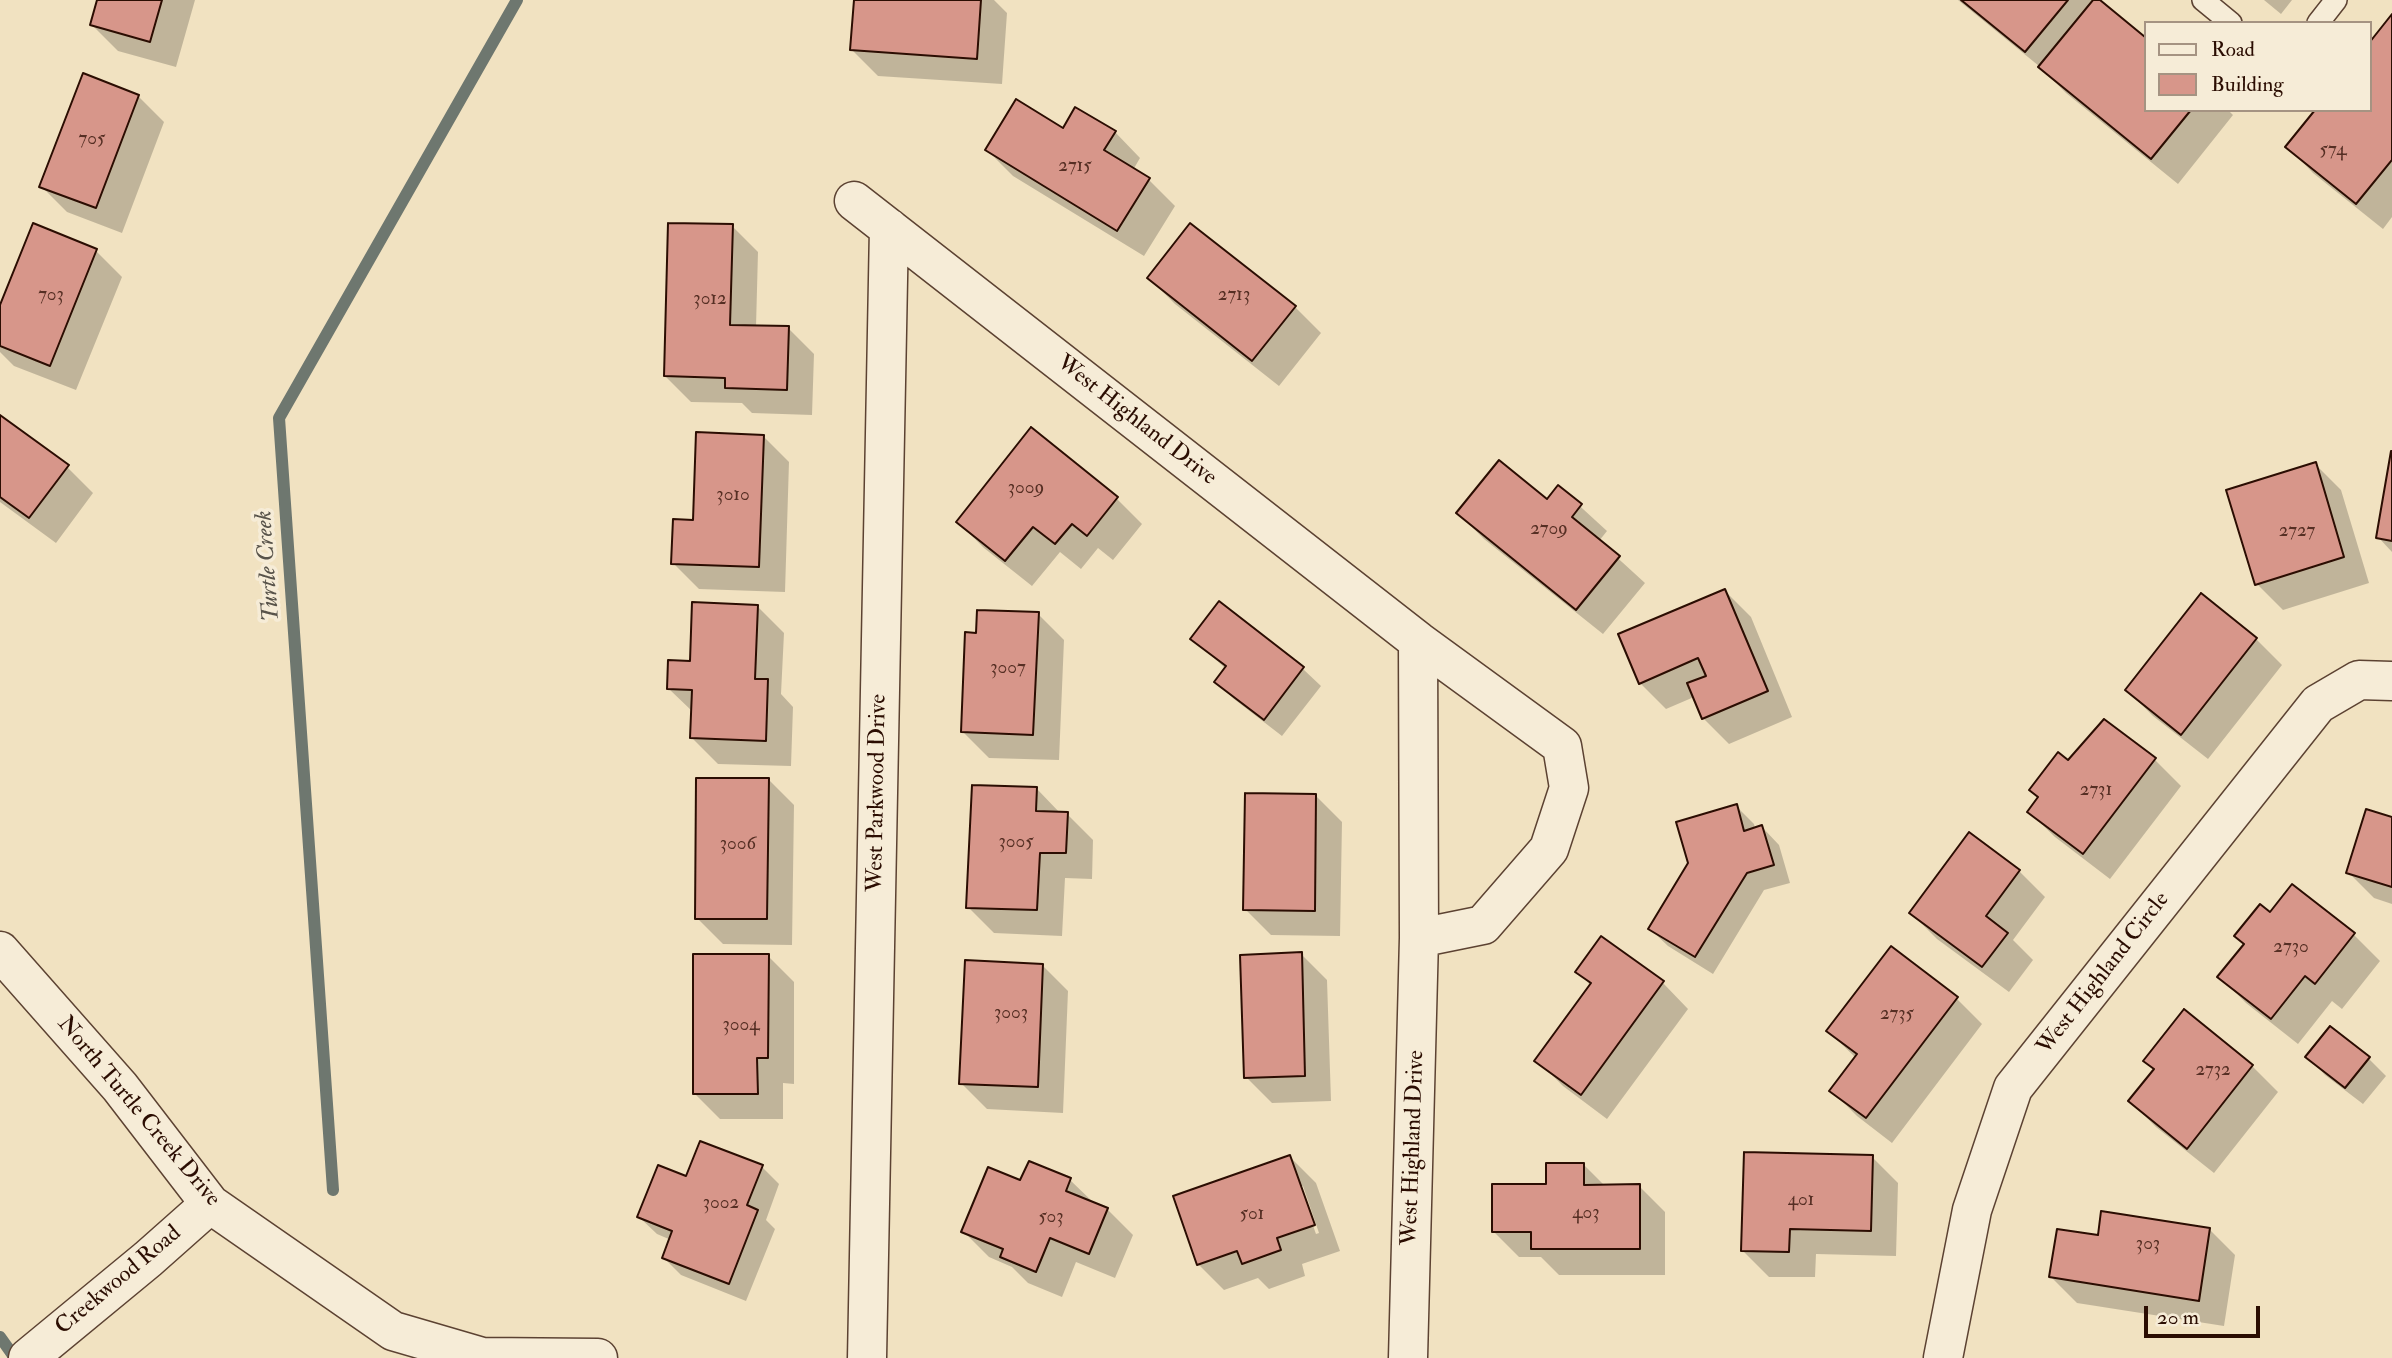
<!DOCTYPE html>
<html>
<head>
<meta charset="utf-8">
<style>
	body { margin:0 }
	#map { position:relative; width:2392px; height:1358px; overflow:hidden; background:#f1e2c1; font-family:"IM FELL Double Pica",serif }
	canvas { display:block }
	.legend { position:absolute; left:2144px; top:21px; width:228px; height:91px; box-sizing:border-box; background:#f6ecd7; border:2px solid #a59382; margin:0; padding:9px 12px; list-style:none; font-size:21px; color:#2b0d02 }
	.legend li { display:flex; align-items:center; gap:14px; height:35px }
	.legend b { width:35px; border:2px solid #a59382 }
	.scale { position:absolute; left:2144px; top:1306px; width:116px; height:32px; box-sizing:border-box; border:4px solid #2b0d02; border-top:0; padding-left:9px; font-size:21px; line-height:24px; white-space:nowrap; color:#2b0d02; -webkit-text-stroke:5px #f6ecd7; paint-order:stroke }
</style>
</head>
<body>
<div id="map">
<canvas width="2392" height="1358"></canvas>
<ul class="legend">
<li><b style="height:9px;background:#f6ecd7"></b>Road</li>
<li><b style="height:19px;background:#d7968a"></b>Building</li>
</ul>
<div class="scale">20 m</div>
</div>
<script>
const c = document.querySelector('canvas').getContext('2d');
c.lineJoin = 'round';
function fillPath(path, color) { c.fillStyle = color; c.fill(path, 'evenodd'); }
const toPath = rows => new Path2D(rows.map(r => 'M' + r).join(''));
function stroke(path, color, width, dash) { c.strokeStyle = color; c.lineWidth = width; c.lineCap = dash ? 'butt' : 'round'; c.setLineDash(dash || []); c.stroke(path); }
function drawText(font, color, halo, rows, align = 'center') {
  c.font = font + ' "IM FELL Double Pica",serif'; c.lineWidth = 7; c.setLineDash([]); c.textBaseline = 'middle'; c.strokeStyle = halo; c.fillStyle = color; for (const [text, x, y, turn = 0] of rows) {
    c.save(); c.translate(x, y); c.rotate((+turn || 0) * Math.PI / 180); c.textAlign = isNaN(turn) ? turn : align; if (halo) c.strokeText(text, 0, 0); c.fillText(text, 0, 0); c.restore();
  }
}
fillPath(toPath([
	[99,0,195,0,176,67,118,51,92,25],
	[855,0,994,0,1007,13,1002,84,878,76,852,50],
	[1958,0,2099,0,2145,39,2145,110,2228,110,2233,115,2178,184,2066,93,2039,66],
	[2264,0,2292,0,2281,14],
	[2392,17,2392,217,2383,229,2313,173,2288,147,2369,110],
	[138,96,164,122,122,233,67,212,41,186],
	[1063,130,1115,132,1140,158,1133,170,1149,180,1175,206,1144,256,1013,176,987,150],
	[732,226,758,252,756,327,788,328,814,354,812,415,752,413,742,403,691,402,665,376],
	[96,251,122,277,76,390,14,366,0,352,0,309],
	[1149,278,1295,307,1321,333,1279,386,1175,304],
	[0,417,67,467,93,493,56,543,0,502],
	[763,436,789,462,785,592,699,589,673,563,694,522],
	[2392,458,2392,552,2378,537],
	[2315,464,2341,490,2369,583,2283,610,2257,584],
	[1559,487,1607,531,1599,541,1645,583,1603,634,1484,539,1458,513,1547,501],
	[1116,498,1142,524,1113,560,1098,548,1081,569,1060,552,1032,586,984,548,958,522],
	[1725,591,1751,617,1792,717,1729,744,1703,718,1694,697,1666,709,1640,683],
	[1219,604,1303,669,1321,686,1282,736,1234,699,1216,682,1226,669,1192,638],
	[758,607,784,633,781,694,793,707,791,766,718,764,692,738,693,712,669,689,691,663],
	[1038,614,1064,640,1059,760,989,758,963,732],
	[2256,639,2282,665,2208,759,2153,716,2127,690],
	[2105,721,2155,760,2181,786,2110,879,2055,837,2029,812],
	[768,779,794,805,792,945,723,944,697,918],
	[1037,789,1061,814,1067,814,1093,840,1092,879,1065,878,1062,936,994,933,968,907],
	[1316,796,1342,822,1340,936,1271,935,1245,909],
	[1736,806,1754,824,1755,829,1762,827,1779,845,1790,883,1764,890,1713,974,1668,946,1650,929],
	[2392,819,2392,904,2374,898,2348,872],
	[2019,871,2045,897,2013,940,2033,960,2009,992,1937,939,1911,913],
	[2292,886,2354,935,2380,961,2342,1009,2332,1001,2298,1044,2246,1003,2220,977],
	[1301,954,1327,980,1331,1101,1272,1103,1246,1077],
	[768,956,794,982,794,1084,783,1083,783,1119,720,1119,694,1093],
	[1042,965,1068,991,1063,1113,987,1109,961,1083],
	[1577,971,1663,983,1688,1009,1607,1119,1563,1086,1537,1060,1591,986],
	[1956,998,1982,1024,1892,1143,1857,1116,1832,1091,1856,1058,1828,1031],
	[2308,1057,2368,1058,2386,1076,2363,1104,2325,1075],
	[2252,1066,2278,1092,2214,1173,2156,1127,2130,1101],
	[1290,1157,1316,1183,1340,1251,1302,1264,1305,1276,1269,1289,1258,1278,1224,1290,1198,1264],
	[1299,1186,1303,1186,1319,1233,1316,1234],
	[1872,1157,1898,1183,1896,1256,1816,1254,1815,1277,1769,1277,1743,1251],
	[1584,1165,1605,1186,1639,1186,1665,1212,1665,1275,1559,1275,1541,1257,1519,1257,1493,1231,1548,1185],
	[762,1167,779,1184,766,1220,775,1229,746,1301,681,1275,664,1258,671,1240,657,1234,639,1217,687,1178],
	[1070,1180,1095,1204,1107,1209,1133,1235,1115,1278,1076,1262,1062,1297,1028,1283,1012,1267,989,1257,963,1231,1021,1183],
	[2209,1229,2235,1255,2224,1326,2077,1303,2051,1277,2099,1237]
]), '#0003');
stroke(toPath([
	[333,1190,279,418,517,0],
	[0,1337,15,1358]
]), '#6e776f', 12);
const building = toPath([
	[97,0,162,0,150,42,90,25,97,0],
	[854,0,981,0,977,59,850,50,854,0],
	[1961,0,2068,0,2025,52,1961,0],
	[2093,0,2100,0,2145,37,2145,110,2191,110,2151,159,2038,67,2093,0],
	[2392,14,2392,160,2356,204,2285,147,2315,110,2369,110,2369,43,2392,14],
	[83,73,139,95,96,208,39,187,83,73],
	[1016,99,1063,128,1075,107,1116,131,1104,150,1150,178,1117,231,985,150,1016,99],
	[33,223,97,249,50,366,0,346,0,305,33,223],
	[668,223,733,224,730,325,789,326,787,390,725,388,725,378,664,376,668,223],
	[1190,223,1296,306,1252,361,1147,278,1190,223],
	[0,415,69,465,29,518,0,497,0,415],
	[1031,427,1118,497,1087,536,1072,524,1055,544,1033,527,1005,561,956,522,1031,427],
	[696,432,764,435,759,567,671,564,673,519,693,520,696,432],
	[2391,451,2392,451,2392,541,2376,538,2391,451],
	[1499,460,1547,499,1558,485,1582,504,1572,517,1620,556,1576,610,1456,513,1499,460],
	[2316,462,2344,557,2255,585,2226,490,2316,462],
	[1725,589,1768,691,1702,719,1687,683,1706,676,1698,658,1639,684,1618,634,1725,589],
	[2201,593,2257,638,2181,735,2125,690,2201,593],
	[1219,601,1304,667,1264,720,1214,682,1226,666,1190,639,1219,601],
	[692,602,758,605,755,679,768,679,766,741,690,738,692,690,667,689,668,660,690,661,692,602],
	[977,610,1039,612,1033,735,961,732,965,632,976,633,977,610],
	[2104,719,2156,758,2083,854,2027,812,2038,797,2029,790,2058,752,2068,760,2104,719],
	[696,778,769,778,767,919,695,919,696,778],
	[972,785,1037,787,1036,811,1068,812,1066,853,1040,853,1037,910,966,908,972,785],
	[1245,793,1316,794,1315,911,1243,910,1245,793],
	[1737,804,1744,831,1762,825,1774,865,1747,873,1695,957,1648,929,1688,863,1676,822,1737,804],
	[2366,809,2392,817,2392,887,2346,873,2366,809],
	[1969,832,2020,870,1986,916,2008,933,1982,967,1909,913,1969,832],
	[2292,884,2355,933,2315,984,2305,976,2271,1019,2217,977,2244,944,2234,936,2260,904,2270,912,2292,884],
	[1601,936,1664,981,1581,1095,1534,1061,1591,983,1575,972,1601,936],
	[1891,946,1958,997,1866,1118,1829,1091,1857,1054,1826,1031,1891,946],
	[1302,952,1305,1076,1244,1078,1240,955,1302,952],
	[693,954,769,954,768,1058,757,1058,758,1094,693,1094,693,954],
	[965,960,1043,964,1038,1087,959,1084,965,960],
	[2184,1009,2253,1065,2187,1149,2128,1101,2154,1069,2143,1061,2184,1009],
	[2330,1026,2370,1057,2345,1088,2305,1057,2330,1026],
	[700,1141,763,1165,747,1205,758,1210,729,1284,662,1258,672,1231,637,1217,658,1165,686,1176,700,1141],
	[1744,1152,1873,1155,1871,1231,1790,1229,1789,1252,1741,1251,1744,1152],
	[1290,1155,1315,1225,1277,1238,1281,1250,1242,1264,1237,1251,1197,1265,1173,1196,1290,1155],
	[1029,1161,1071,1178,1066,1191,1108,1208,1089,1254,1050,1238,1036,1272,1000,1257,1003,1249,961,1232,988,1167,1020,1180,1029,1161],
	[1546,1163,1584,1163,1584,1185,1640,1184,1640,1249,1531,1249,1531,1232,1492,1232,1492,1184,1546,1184,1546,1163],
	[2101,1211,2210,1228,2199,1301,2049,1277,2057,1229,2098,1235,2101,1211]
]);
fillPath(building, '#d7968a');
stroke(building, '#2b0d02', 2);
const lane = toPath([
	[2203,0,2231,23],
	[2318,23,2336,0]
]);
const street = toPath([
	[854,201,1418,641,1419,938,1408,1358],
	[1418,641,1562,746,1569,788,1549,849,1483,925,1419,938],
	[0,951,120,1087,210,1204,393,1331,482,1357,598,1358],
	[28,1358,148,1259,210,1204],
	[867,1358,889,228],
	[1943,1358,1972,1210,2013,1088,2318,704,2359,680,2392,681]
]);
stroke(lane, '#5c4232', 24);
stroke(street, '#5c4232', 41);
stroke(lane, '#f6ecd7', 21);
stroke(street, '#f6ecd7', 38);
drawText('19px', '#562f24', null, [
	["705",92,140],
	["574",2333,151],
	["2715",1075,167],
	["703",51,296],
	["2713",1234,296],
	["3012",710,300],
	["3009",1026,489],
	["3010",733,496],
	["2709",1549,530],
	["2727",2297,532],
	["3007",1008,669],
	["2731",2096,791],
	["3005",1016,843],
	["3006",738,845],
	["2730",2291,948],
	["3003",1011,1014],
	["2735",1897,1015],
	["3004",741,1026],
	["2732",2213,1071],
	["401",1801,1201],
	["3002",721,1204],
	["403",1586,1214],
	["501",1252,1215],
	["503",1051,1218],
	["303",2148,1245]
]);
drawText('23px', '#2b0d02', '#f6ecd7', [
	["West Highland Drive",1136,421,38],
	["West Parkwood Drive",878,793,-89],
	["West Highland Circle",2104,974,-52],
	["North Turtle Creek Drive",138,1112,50],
	["West Highland Drive",1414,1148,-88],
	["Creekwood Road",119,1281,-40]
]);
drawText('italic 24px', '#58534a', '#f6ecd7', [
	["Turtle Creek",269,566,-94]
]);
</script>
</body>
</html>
